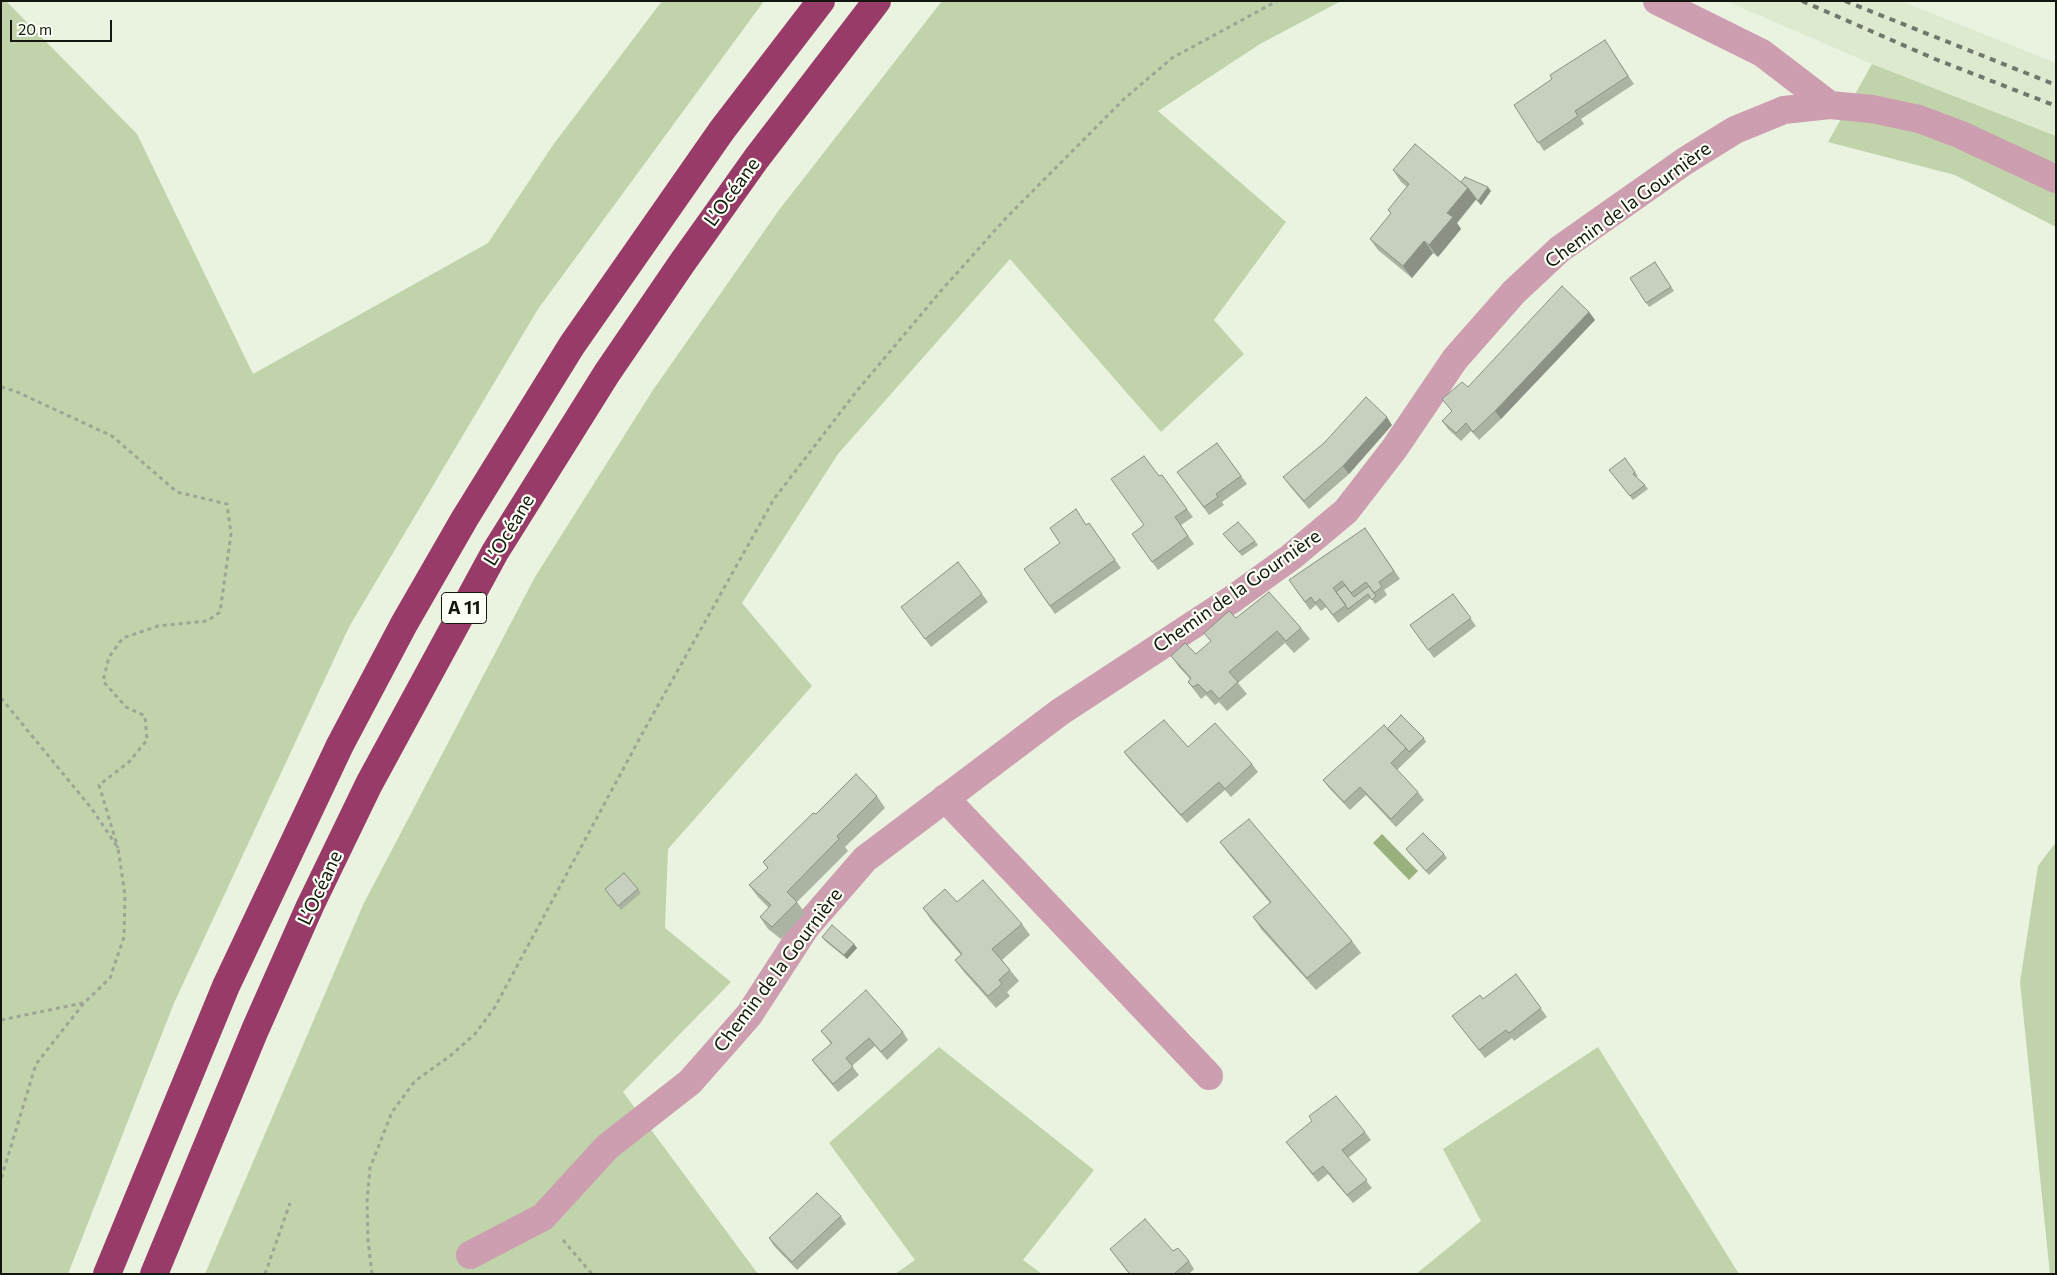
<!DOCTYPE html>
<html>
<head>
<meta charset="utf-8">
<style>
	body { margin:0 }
	#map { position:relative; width:2057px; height:1275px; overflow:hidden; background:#eaf3e0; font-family:Commissioner,sans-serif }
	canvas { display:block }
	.frame { position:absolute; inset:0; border:2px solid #141710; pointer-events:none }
	.scale { position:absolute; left:10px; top:20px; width:102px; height:22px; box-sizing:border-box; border:2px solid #141710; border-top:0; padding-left:6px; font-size:15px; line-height:18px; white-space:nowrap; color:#141710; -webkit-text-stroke:4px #f9fff3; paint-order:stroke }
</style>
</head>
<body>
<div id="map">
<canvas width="2057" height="1275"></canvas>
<div class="frame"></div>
<div class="scale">20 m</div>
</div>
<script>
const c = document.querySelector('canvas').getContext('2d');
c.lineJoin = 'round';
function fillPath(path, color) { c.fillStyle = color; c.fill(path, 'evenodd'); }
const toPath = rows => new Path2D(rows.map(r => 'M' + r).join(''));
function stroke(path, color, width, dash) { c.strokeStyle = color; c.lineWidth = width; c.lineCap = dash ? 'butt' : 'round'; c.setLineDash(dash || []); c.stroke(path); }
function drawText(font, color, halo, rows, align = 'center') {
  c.font = font + ' Commissioner,sans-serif'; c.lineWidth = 4.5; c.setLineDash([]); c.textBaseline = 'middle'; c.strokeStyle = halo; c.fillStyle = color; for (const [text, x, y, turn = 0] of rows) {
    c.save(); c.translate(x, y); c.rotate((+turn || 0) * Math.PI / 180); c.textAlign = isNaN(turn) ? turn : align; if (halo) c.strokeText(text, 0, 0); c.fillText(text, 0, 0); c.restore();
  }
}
fillPath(toPath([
	[1726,1,1901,1,2056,63,2056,136,1872,64]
]), '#deead0');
fillPath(toPath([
	[1,1,6,1,137,134,253,374,488,243,553,145,662,1,764,1,538,309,349,627,174,1003,68,1274,1,1274],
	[942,1,1341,1,1260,44,1158,111,1286,222,1214,320,1244,354,1161,432,1010,259,838,454,742,603,812,686,668,849,665,928,731,982,623,1092,758,1274,205,1274,363,905,535,577,653,390,779,210],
	[1872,64,2056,136,2056,227,1955,175,1828,142],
	[2056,842,2056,1274,2050,1274,2020,982,2038,866],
	[939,1047,1094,1170,1023,1260,1042,1274,895,1274,915,1260,829,1143],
	[1598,1047,1739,1274,1416,1274,1481,1221,1443,1149]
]), '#c0d3aa');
fillPath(toPath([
	[1382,834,1418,871,1409,880,1373,843]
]), '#9ab17e');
stroke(toPath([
	[1,387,15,391,112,436,177,492,227,504,231,534,220,612,207,621,158,626,123,638,109,657,103,681,126,707,145,716,147,740,129,762,99,785,118,848],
	[1,698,92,809,118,848,125,895,124,937,110,978,84,1003,36,1064,1,1179],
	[1,1020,83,1003],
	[563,1240,592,1274],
	[265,1274,290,1203],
	[372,1274,368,1240,367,1202,370,1168,392,1112,415,1081,450,1056,475,1034,495,1007,642,734,774,499,856,392,940,292,1006,218,1124,99,1172,58,1277,1]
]), '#9ea596', 3, [4, 4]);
stroke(toPath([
	[1657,1,1762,53,1830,105],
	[945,798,1209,1076],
	[470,1255,543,1217,607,1147,690,1082,749,1015,806,927,865,859,1060,712,1234,598,1291,557,1346,511,1394,449,1455,359,1514,292,1560,249,1685,161,1735,130,1784,110,1830,105,1872,109,1919,119,1959,134,2056,179]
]), '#cd9eb0', 28);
stroke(toPath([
	[107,1274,226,986,340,745,404,624,465,518,572,345,722,130,821,1],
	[154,1274,255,1030,310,906,369,784,495,552,607,373,682,263,756,159,877,1]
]), '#993b69', 28);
stroke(toPath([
	[1802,1,1935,59,2056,106],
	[1845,1,2056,85]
]), '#71776b', 4, [6, 6]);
fillPath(toPath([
	[1610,48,1634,84,1581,119,1584,124,1544,151,1514,105],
	[1393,170,1461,182,1491,191,1481,205,1476,200,1457,223,1461,229,1438,257,1433,253,1412,278,1378,250,1370,239,1391,214,1388,210,1407,187,1401,182],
	[1655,262,1674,291,1649,307,1630,278],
	[1589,312,1595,320,1501,419,1479,440,1471,431,1461,441,1448,429,1442,421,1452,411,1442,399,1468,387],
	[1392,425,1349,474,1309,509,1289,485,1283,477],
	[1217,443,1247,484,1222,502,1224,505,1209,515,1177,472],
	[1625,458,1638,476,1636,477,1645,485,1648,489,1633,500,1609,470],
	[1162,475,1193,517,1181,525,1194,544,1158,570,1132,534,1144,525,1159,476],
	[1089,523,1121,568,1055,614,1024,569],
	[1365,528,1400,579,1384,590,1387,595,1375,604,1371,598,1338,623,1326,607,1321,611,1316,605,1310,610,1289,580],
	[1223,534,1255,541,1258,545,1242,556],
	[982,594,988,602,931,647,901,607],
	[1453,594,1476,626,1434,658,1410,625],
	[1236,618,1301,628,1310,639,1294,653,1285,643,1238,683,1247,694,1227,711,1219,702,1215,705,1206,695,1201,699,1188,682,1190,679,1179,667,1171,656,1196,654,1211,641,1204,633],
	[1387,729,1424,738,1426,742,1397,770,1418,792,1424,800,1396,827,1366,795,1350,810,1329,788,1323,780],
	[1188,747,1252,764,1258,772,1231,797,1225,790,1187,823,1130,760,1124,752],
	[877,796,885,808,845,847,848,851,797,902,805,913,781,939,768,929,760,917,769,908,758,897,749,885,768,869,763,862,816,814],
	[1220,842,1352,941,1361,953,1316,990,1261,929,1253,917,1270,903,1228,853],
	[1406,849,1444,854,1447,858,1429,875,1409,853],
	[605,889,638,889,641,893,621,910],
	[957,902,1022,924,1030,935,1002,960,1010,970,1019,981,1007,992,1010,996,996,1008,964,972,955,960,961,955,931,920,923,908],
	[822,937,854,944,857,948,847,959,825,941],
	[1516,974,1547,1017,1514,1041,1512,1038,1485,1058,1452,1016,1483,999],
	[821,1031,903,1032,908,1040,887,1060,875,1046,852,1066,859,1075,838,1092,818,1068,812,1060,831,1044],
	[1365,1132,1371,1140,1348,1158,1372,1188,1353,1203,1328,1174,1318,1182,1286,1142],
	[841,1216,846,1224,797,1270,774,1246,769,1238],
	[1110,1249,1173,1251,1189,1261,1194,1269,1189,1274,1129,1274]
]), '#abb3a3');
fillPath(toPath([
	[1488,187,1491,191,1481,205,1478,201],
	[1468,188,1476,199,1457,223,1461,229,1438,257,1429,245,1447,213],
	[1424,241,1433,253,1412,278,1403,266],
	[1589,312,1595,320,1501,419,1495,411],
	[1387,417,1392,425,1349,474,1343,466],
	[854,944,857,948,847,959,844,955]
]), '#8b9285');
const building = toPath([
	[1605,40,1628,76,1575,111,1578,116,1538,143,1514,105,1552,79,1550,75,1605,40],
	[1415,144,1468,188,1447,213,1453,217,1429,245,1424,241,1403,266,1370,239,1391,213,1388,210,1409,184,1393,170,1415,144],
	[1465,177,1488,187,1478,201,1468,188,1461,182,1465,177],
	[1655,262,1671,287,1646,303,1630,278,1655,262],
	[1562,286,1589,312,1495,411,1473,432,1466,423,1456,433,1442,421,1452,411,1442,399,1462,382,1468,387,1562,286],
	[1366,397,1387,417,1343,466,1304,501,1283,477,1324,443,1366,397],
	[1217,443,1241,476,1216,494,1218,497,1204,507,1177,472,1217,443],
	[1144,456,1159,476,1162,475,1187,509,1175,517,1188,536,1152,562,1132,534,1144,525,1111,479,1144,456],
	[1625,458,1635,472,1633,474,1645,485,1630,496,1609,470,1625,458],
	[1076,509,1086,525,1089,523,1115,560,1050,606,1024,569,1060,543,1050,528,1076,509],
	[1238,522,1255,541,1239,552,1223,534,1238,522],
	[1365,528,1394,571,1379,582,1382,587,1374,593,1366,582,1351,593,1342,581,1333,588,1346,605,1333,615,1320,599,1315,603,1311,597,1305,602,1289,580,1365,528],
	[958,562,982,594,925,639,901,607,958,562],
	[1345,585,1354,597,1369,586,1376,596,1372,600,1368,594,1348,609,1336,592,1345,585],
	[1269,592,1301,628,1286,641,1277,631,1229,672,1238,682,1219,699,1211,690,1207,693,1198,684,1193,687,1188,682,1191,678,1171,656,1185,643,1196,654,1211,641,1204,633,1229,611,1236,618,1269,592],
	[1453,594,1471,618,1428,650,1410,625,1453,594],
	[1401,715,1424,738,1409,752,1406,748,1387,729,1401,715],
	[1164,720,1188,747,1215,723,1252,764,1225,789,1219,782,1181,815,1124,752,1164,720],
	[1384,725,1406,748,1391,763,1418,792,1391,819,1360,787,1344,802,1323,780,1384,725],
	[856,774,877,796,837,836,839,839,787,892,797,902,772,927,760,917,771,905,749,885,768,868,763,862,813,813,816,814,856,774],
	[1249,819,1352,941,1307,978,1253,917,1271,902,1220,842,1249,819],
	[1423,833,1444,854,1426,871,1406,849,1423,833],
	[624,873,638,889,618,906,605,889,624,873],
	[983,880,1022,924,992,949,1010,970,999,980,1002,984,988,996,955,960,962,954,923,908,945,889,957,902,983,880],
	[832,925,854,944,844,955,822,937,832,925],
	[1516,974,1541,1008,1509,1033,1506,1030,1479,1050,1452,1016,1480,995,1483,999,1516,974],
	[866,990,903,1032,881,1052,869,1038,846,1058,853,1067,833,1084,812,1060,832,1043,821,1031,866,990],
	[1336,1096,1365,1132,1342,1150,1367,1180,1347,1195,1323,1166,1313,1174,1286,1142,1312,1121,1309,1116,1336,1096],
	[817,1193,841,1216,792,1262,769,1238,817,1193],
	[1145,1219,1173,1251,1178,1248,1189,1261,1174,1274,1130,1274,1110,1249,1145,1219]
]);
fillPath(building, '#c7d0be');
stroke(building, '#8b9285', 1);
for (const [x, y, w] of [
	[464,608,45]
]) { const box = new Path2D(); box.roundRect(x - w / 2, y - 15.5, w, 31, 4); c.fillStyle = '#f9fff3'; c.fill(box); stroke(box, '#141710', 1); }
drawText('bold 18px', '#141710', null, [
	["A 11",464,608]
]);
drawText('19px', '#141710', '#f9fff3', [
	["L’Océane",732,192,-54],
	["Chemin de la Gournière",1628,205,-36],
	["L’Océane",509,530,-59],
	["Chemin de la Gournière",1237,591,-35],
	["L’Océane",320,888,-65],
	["Chemin de la Gournière",778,970,-53]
]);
</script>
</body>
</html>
